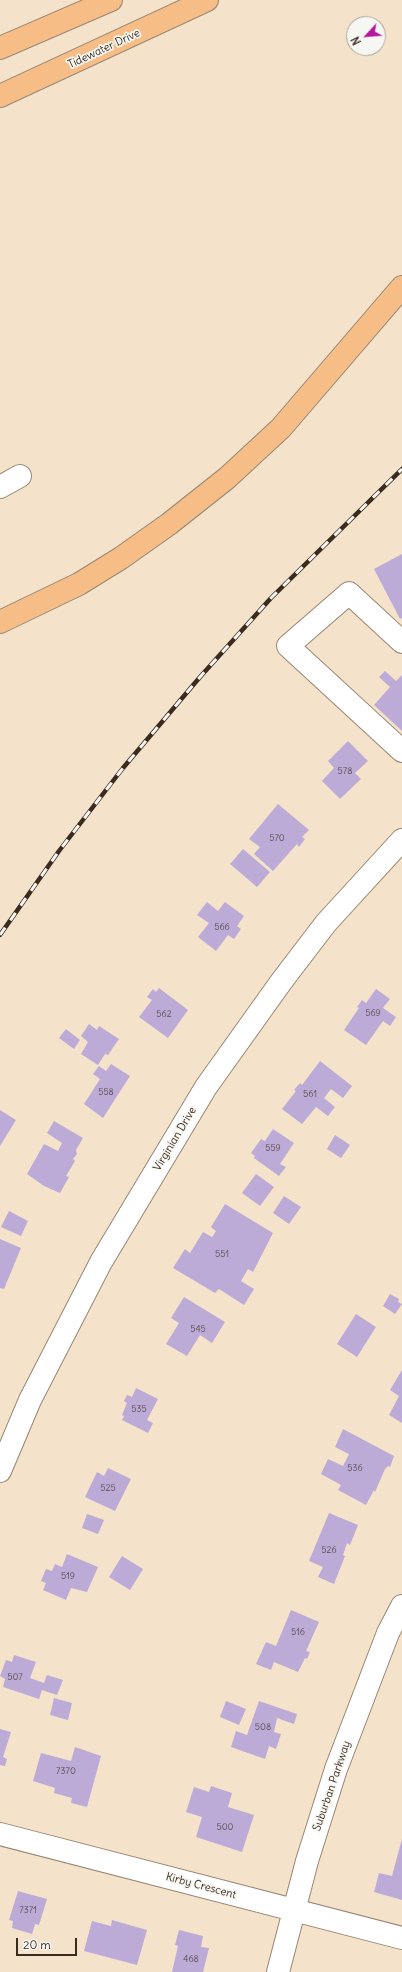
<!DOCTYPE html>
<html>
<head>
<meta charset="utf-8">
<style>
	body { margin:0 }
	#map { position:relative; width:402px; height:1972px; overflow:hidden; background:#f4e2ca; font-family:Delius,sans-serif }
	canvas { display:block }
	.north { position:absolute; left:346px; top:16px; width:40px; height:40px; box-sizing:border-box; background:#f6f6f2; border:1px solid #aba49d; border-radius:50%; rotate:244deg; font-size:11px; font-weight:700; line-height:16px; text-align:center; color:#3b2a1e }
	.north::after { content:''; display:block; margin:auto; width:14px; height:18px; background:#b5179e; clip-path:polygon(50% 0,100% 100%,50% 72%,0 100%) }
	.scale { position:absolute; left:16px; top:1938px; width:61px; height:18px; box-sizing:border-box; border:2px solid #3b2a1e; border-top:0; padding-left:5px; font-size:12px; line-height:14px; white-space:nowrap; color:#3b2a1e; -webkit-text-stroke:3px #f6f6f2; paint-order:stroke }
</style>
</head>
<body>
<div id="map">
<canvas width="402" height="1972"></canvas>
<div class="north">N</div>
<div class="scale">20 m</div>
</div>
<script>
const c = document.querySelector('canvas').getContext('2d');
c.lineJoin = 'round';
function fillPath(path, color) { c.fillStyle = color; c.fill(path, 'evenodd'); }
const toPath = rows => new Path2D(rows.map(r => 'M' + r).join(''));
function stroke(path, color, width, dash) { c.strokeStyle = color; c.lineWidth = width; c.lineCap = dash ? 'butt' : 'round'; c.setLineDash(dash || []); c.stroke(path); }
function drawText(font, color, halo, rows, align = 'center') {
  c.font = font + ' Delius,sans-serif'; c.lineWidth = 3.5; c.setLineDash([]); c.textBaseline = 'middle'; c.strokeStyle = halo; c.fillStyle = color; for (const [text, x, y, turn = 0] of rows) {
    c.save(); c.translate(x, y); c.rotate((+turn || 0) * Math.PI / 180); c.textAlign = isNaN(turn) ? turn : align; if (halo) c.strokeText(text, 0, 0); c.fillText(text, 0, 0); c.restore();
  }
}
fillPath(toPath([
	[402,554,402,618,400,619,374,569],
	[385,671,396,681,402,675,402,731,374,705,390,687,379,677],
	[348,741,368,761,355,773,361,779,340,799,322,781,334,768,328,761],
	[278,804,309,830,302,837,305,839,299,847,297,844,273,871,254,854,260,847,249,839],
	[243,849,270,872,257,887,230,864],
	[207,902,218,911,225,902,244,916,237,926,241,929,234,939,228,935,216,951,198,937,209,923,197,915],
	[159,988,188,1010,168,1038,139,1017,152,1000,147,997,153,989,156,992],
	[376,989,390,999,383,1008,396,1017,390,1026,383,1021,366,1045,344,1030,359,1008,357,1007,362,1000,366,1003],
	[89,1024,97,1030,99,1026,119,1039,108,1055,105,1054,98,1065,81,1054,88,1042,81,1036],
	[66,1029,80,1040,74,1049,59,1038],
	[320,1061,352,1086,343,1098,331,1089,324,1098,335,1107,328,1116,316,1107,302,1124,282,1109,296,1091,294,1090,300,1083,302,1085],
	[111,1064,130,1076,103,1118,84,1104,100,1079,93,1074,99,1066,106,1071],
	[0,1110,16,1120,0,1146],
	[54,1121,83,1138,76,1150,77,1154,73,1159,75,1161,66,1176,69,1177,60,1193,44,1186,27,1174,44,1144,58,1151,62,1143,47,1133],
	[273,1129,294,1143,280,1164,286,1167,279,1176,254,1158,255,1156,251,1153,261,1139,265,1141],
	[335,1135,350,1145,341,1158,327,1149],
	[256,1174,274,1187,260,1206,242,1193],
	[284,1196,301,1207,289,1224,273,1213],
	[225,1204,273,1233,253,1272,248,1269,241,1281,254,1289,244,1305,219,1289,215,1293,173,1268,185,1249,190,1253,203,1232,212,1237,216,1231,211,1227],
	[9,1211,28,1221,21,1236,1,1227],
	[0,1239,21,1248,4,1289,0,1288],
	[390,1294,399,1299,398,1302,402,1304,395,1314,383,1306],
	[184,1297,225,1322,212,1343,200,1335,187,1356,166,1344,179,1323,171,1318],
	[356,1314,376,1327,357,1357,337,1344],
	[402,1370,402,1423,389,1415,399,1396,390,1390],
	[136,1388,158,1399,147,1420,153,1423,148,1433,122,1420,124,1416,122,1415,127,1403,124,1401,127,1395,132,1397],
	[343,1429,394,1456,390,1467,388,1466,385,1469,375,1492,374,1490,366,1505,338,1490,341,1485,321,1474,328,1459,343,1466,349,1454,335,1447],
	[108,1468,131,1479,115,1511,85,1497,97,1472,104,1476],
	[329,1513,358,1525,350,1545,347,1543,343,1555,345,1556,334,1584,318,1577,323,1567,309,1561],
	[87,1514,104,1520,98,1534,82,1528],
	[67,1554,98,1567,87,1592,71,1588,66,1600,43,1590,46,1583,41,1581,46,1569,52,1571,55,1564,62,1567],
	[122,1556,143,1569,130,1590,109,1577],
	[291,1610,319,1622,306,1651,310,1652,307,1659,305,1658,298,1672,274,1662,271,1670,256,1664,266,1642,276,1646],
	[14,1655,36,1662,30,1678,44,1683,47,1675,63,1680,57,1695,42,1690,39,1699,3,1687,5,1679,0,1676,6,1660,12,1662],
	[54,1698,72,1703,68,1720,50,1715],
	[226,1701,246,1709,239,1725,220,1717],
	[259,1701,297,1714,294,1724,277,1718,274,1732,281,1734,276,1749,269,1746,265,1759,231,1747,236,1731,247,1735],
	[0,1729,11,1732,3,1757,7,1759,5,1766,0,1765],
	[75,1747,101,1756,87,1807,71,1803,72,1798,54,1793,55,1788,33,1781,41,1753,71,1761],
	[211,1786,232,1793,228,1807,254,1815,242,1852,196,1837,202,1817,186,1812,194,1787,209,1792],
	[402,1839,402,1900,374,1892,379,1873,392,1876],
	[18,1891,47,1899,39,1925,35,1924,32,1934,12,1928,13,1921,9,1920],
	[112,1920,147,1930,137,1965,84,1951,92,1921,111,1926],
	[179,1930,203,1936,201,1947,209,1948,203,1972,172,1972,178,1946,175,1945]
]), '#bcabd6');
const minor = toPath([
	[0,487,20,476],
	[402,642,349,593,288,646,402,751],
	[0,1471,30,1400,101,1262,206,1087,281,982,326,923,402,840],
	[0,1834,402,1938],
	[278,1972,307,1861,336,1769,388,1633,402,1606]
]);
const highway = toPath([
	[0,48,111,0],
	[0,96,207,0],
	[0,622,79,584,121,558,169,524,227,478,281,428,402,287]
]);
stroke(minor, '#988674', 24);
stroke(highway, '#988674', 24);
stroke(minor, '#fff', 22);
stroke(highway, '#f6be86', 22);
const rail = toPath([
	[0,935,59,851,123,768,200,677,271,598,402,469]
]);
stroke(rail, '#3b2a1e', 4.5);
stroke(rail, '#f6f6f2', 3, [9]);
drawText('9px', '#5b4a4c', null, [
	["578",345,771],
	["570",277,838],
	["566",222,927],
	["569",373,1013],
	["562",164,1014],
	["558",106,1092],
	["561",310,1094],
	["559",273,1148],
	["551",222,1254],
	["545",198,1329],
	["535",139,1409],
	["536",355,1468],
	["525",108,1488],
	["526",329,1550],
	["519",68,1576],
	["516",298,1632],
	["507",15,1677],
	["508",263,1727],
	["7370",66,1771],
	["500",225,1827],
	["7371",28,1910],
	["468",191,1959]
]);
drawText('11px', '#3b2a1e', '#f6f6f2', [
	["Tidewater Drive",104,49,-25],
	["Virginian Drive",175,1139,-59],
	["Suburban Parkway",332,1786,-71],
	["Kirby Crescent",201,1886,15]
]);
</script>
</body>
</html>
